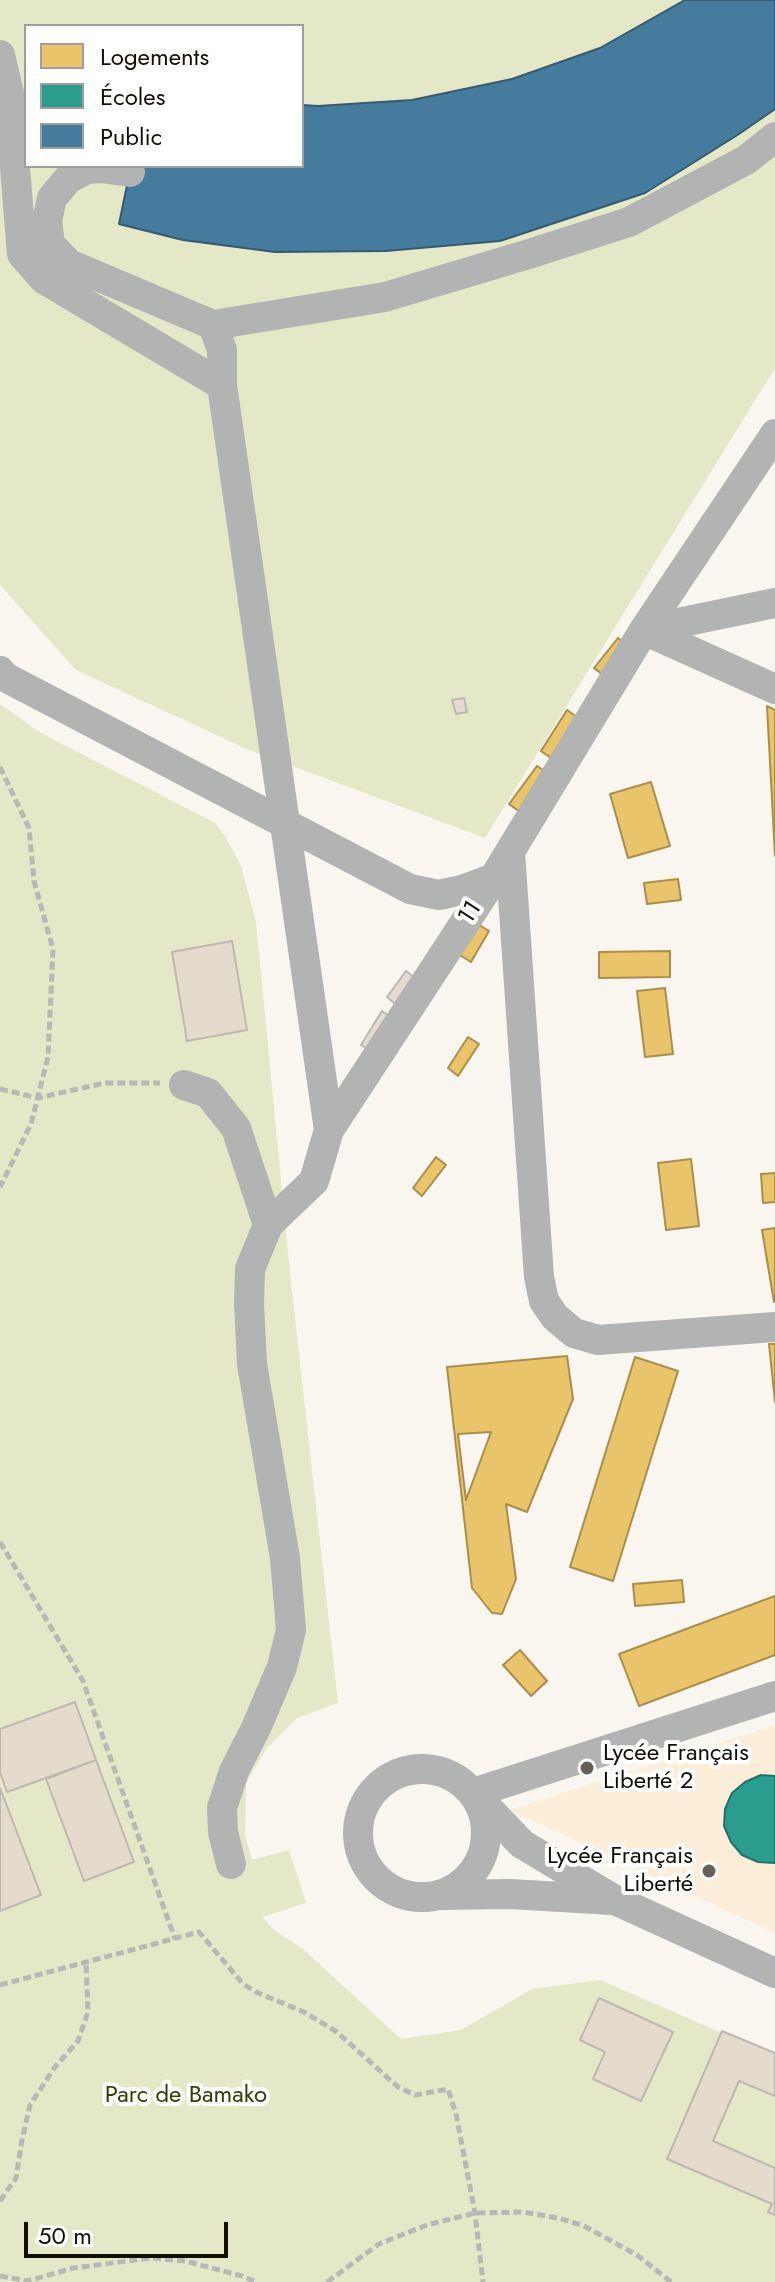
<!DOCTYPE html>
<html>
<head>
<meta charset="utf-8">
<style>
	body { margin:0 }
	#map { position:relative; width:775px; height:2282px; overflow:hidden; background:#f9f5ef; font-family:Jost,sans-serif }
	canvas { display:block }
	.legend { position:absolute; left:24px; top:24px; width:280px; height:144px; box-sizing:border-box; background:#fff; border:2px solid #a19f9b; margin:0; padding:10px 14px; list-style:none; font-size:24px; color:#140f06 }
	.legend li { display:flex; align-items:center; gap:16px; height:40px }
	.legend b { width:40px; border:2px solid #a19f9b }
	.scale { position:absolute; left:24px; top:2222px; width:204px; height:36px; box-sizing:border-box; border:4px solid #140f06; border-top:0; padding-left:10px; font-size:24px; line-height:28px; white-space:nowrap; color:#140f06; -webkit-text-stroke:6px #fff; paint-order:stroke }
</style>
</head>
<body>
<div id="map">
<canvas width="775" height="2282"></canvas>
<ul class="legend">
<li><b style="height:22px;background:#e9c46a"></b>Logements</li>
<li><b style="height:22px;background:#2a9d8f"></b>Écoles</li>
<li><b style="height:22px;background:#457b9d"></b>Public</li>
</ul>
<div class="scale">50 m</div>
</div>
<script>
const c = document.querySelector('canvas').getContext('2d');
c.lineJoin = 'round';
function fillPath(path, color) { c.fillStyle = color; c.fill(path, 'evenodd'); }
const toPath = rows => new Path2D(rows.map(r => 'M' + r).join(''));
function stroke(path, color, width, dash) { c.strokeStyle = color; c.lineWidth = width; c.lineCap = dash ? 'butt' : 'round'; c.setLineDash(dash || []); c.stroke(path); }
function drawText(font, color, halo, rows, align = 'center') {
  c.font = font + ' Jost,sans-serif'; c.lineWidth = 8; c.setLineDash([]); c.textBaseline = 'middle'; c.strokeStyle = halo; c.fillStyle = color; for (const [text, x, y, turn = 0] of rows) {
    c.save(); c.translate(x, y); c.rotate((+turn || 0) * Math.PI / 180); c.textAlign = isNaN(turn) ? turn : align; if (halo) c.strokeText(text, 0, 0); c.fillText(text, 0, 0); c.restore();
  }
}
fillPath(toPath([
	[775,1725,775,1933,510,1810]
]), '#fbedd7');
fillPath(toPath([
	[0,0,775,0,775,368,485,838,247,749,76,670,0,585],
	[26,26,302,26,302,166,26,166],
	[0,704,41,733,215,823,225,836,241,866,256,922,290,1273,338,1703,297,1718,266,1749,246,1784,245,1835,252,1860,289,1850,306,1903,263,1917,275,1931,304,1950,401,2039,461,2030,532,1989,600,1980,775,2056,775,2282,0,2282]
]), '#e4e8c7');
const homes = toPath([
	[618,638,626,644,603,675,594,668,618,638],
	[767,706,775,710,775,856,767,706],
	[567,710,577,717,551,758,541,751,567,710],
	[537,766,548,773,520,812,509,804,537,766],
	[651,782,670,846,628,858,610,794,651,782],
	[678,879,681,900,647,904,644,883,678,879],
	[476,923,489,931,471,962,458,954,476,923],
	[670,951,670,977,599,978,599,952,670,951],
	[665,988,673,1054,645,1057,637,991,665,988],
	[468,1037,479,1044,458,1076,448,1068,468,1037],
	[436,1157,446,1165,422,1196,413,1188,436,1157],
	[691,1159,699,1226,666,1230,658,1163,691,1159],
	[775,1173,775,1202,763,1203,761,1174,775,1173],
	[775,1228,775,1301,774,1302,762,1230,775,1228],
	[769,1344,775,1344,775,1402,769,1344],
	[567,1356,573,1399,527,1512,506,1504,516,1579,502,1614,492,1613,472,1588,447,1367,567,1356],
	[491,1432,466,1500,458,1434,491,1432],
	[635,1357,678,1371,613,1581,570,1567,635,1357],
	[682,1580,684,1602,635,1606,633,1584,682,1580],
	[775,1596,775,1655,639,1706,619,1654,775,1596],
	[520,1650,547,1681,531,1696,503,1665,520,1650]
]);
fillPath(homes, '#e9c46a');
stroke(homes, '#a98e4c', 2);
const schools = toPath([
	[761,1775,775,1776,775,1863,758,1862,742,1855,731,1842,724,1826,725,1809,732,1793,745,1782,761,1775]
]);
fillPath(schools, '#2a9d8f');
stroke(schools, '#237266', 2);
const public = toPath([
	[685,0,775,0,775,109,739,134,645,193,500,241,386,251,275,252,183,240,119,224,131,166,302,166,302,105,318,106,412,100,512,79,600,48,685,0]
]);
fillPath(public, '#457b9d');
stroke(public, '#365b70', 2);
const building = toPath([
	[464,698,467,712,456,714,452,700,464,698],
	[232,941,247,1030,187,1041,172,952,232,941],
	[406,971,414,977,395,1004,387,997,406,971],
	[382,1011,391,1017,371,1051,361,1045,382,1011],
	[75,1702,96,1760,7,1792,0,1772,0,1729,75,1702],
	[96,1760,134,1862,84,1881,46,1779,96,1760],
	[0,1788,41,1895,0,1911,0,1788],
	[599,1998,673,2032,641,2101,593,2079,605,2052,580,2040,599,1998],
	[722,2031,775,2053,775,2096,739,2081,713,2141,775,2168,775,2215,768,2212,772,2204,667,2159,722,2031]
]);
fillPath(building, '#e4dbcc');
stroke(building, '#bdb8b1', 2);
stroke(toPath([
	[0,767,29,828,34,881,53,949,48,1057,31,1124,0,1187],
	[0,1089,38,1098,105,1083,160,1083],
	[0,1542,83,1681,175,1939],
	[0,1985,199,1932,243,1984,256,1992,304,2012,337,2032,398,2087,415,2095,448,2089,456,2114,475,2213,483,2282],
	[0,2201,16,2178,22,2140,30,2105,55,2067,78,2041,88,2012,86,1962],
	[0,2276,28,2281,73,2268,152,2258,185,2261,242,2276,256,2282],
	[327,2282,379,2244,427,2225,475,2213,523,2212,558,2218,584,2226,637,2255,671,2282]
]), '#b8b8b5', 5, [8, 4]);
stroke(toPath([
	[0,55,9,93,22,254,44,279,222,385],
	[130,172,101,168,87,169,68,179,52,198,47,221,50,244,69,264,213,325,222,350,222,385,329,1130],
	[213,325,385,297,529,254,629,222,746,160,775,137],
	[644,630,775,689],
	[644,630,775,603],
	[0,671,5,677,410,889,439,895,462,890,494,878],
	[510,852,539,1277,544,1301,555,1317,574,1333,598,1340,775,1327],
	[184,1085,208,1093,236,1128,268,1225],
	[775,1696,473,1793,522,1844,615,1900,775,1973],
	'358 1833a64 64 0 1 1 128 0a64 64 0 1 1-128 0Z',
	[231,1864,223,1832,222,1808,234,1771,256,1728,282,1667,291,1630,285,1558,252,1364,249,1303,250,1269,268,1225,314,1181,329,1130,494,878,644,630,775,434],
	[442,1895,510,1894,612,1900]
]), '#b1b4b3', 30);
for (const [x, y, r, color] of [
	[587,1768,8,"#646058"],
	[709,1871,8,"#646058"]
]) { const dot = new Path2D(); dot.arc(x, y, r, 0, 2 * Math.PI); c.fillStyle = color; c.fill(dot); stroke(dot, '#fff', 3); }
drawText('24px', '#140f06', '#fff', [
	["11",471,913,-57]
]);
drawText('24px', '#140f06', '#fff', [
	["Lycée Français",603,1754],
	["Liberté 2",603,1782],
	["Lycée Français",693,1857,"right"],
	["Liberté",693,1885,"right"]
], 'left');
drawText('24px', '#353d07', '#fff', [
	["Parc de Bamako",186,2096]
]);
</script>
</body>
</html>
